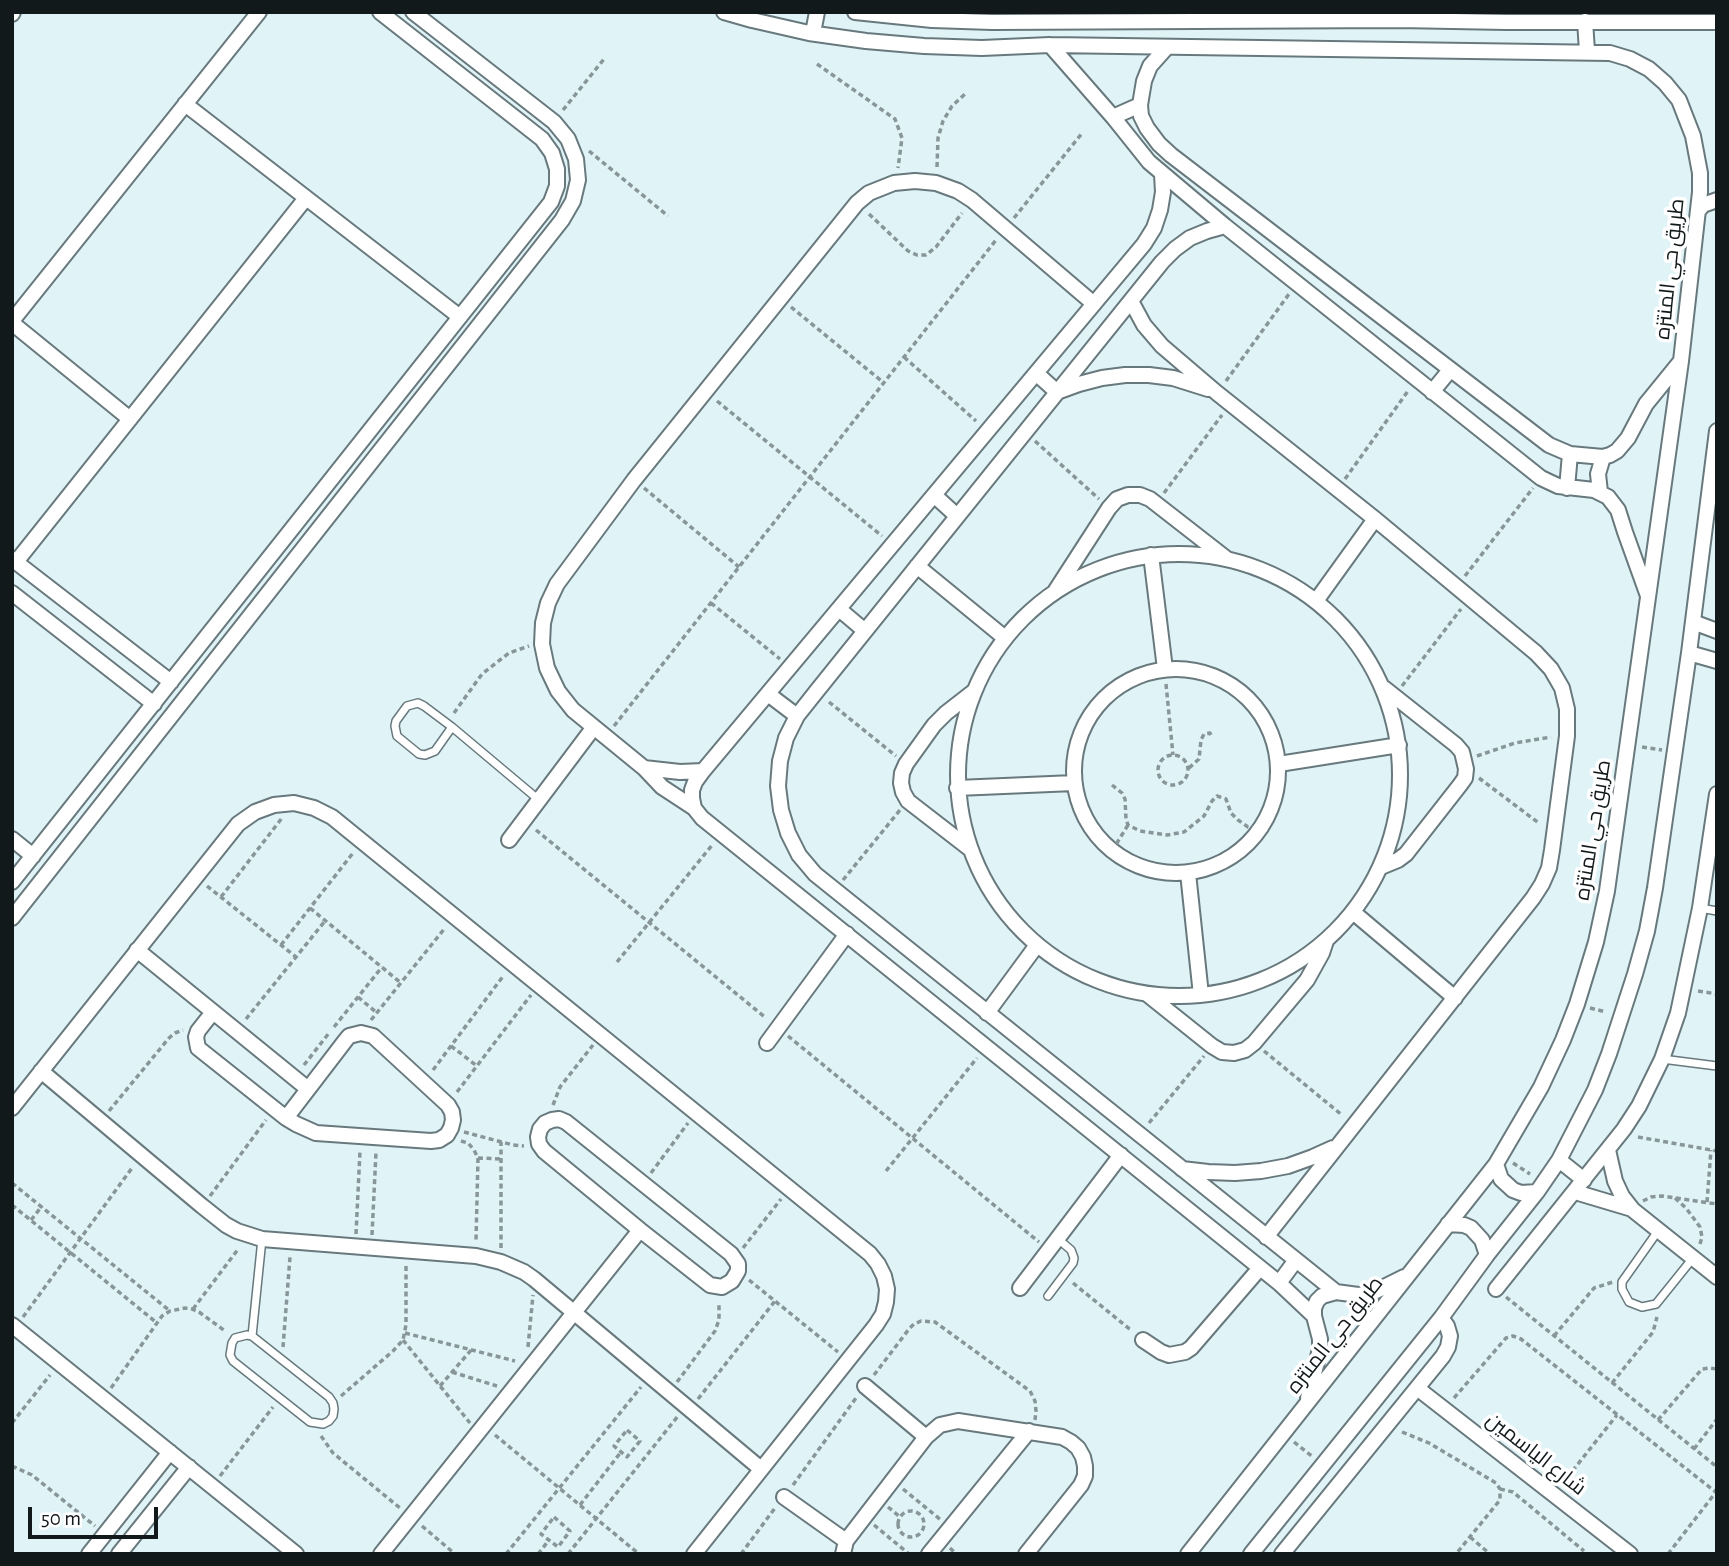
<!DOCTYPE html>
<html>
<head>
<meta charset="utf-8">
<style>
	body { margin:0 }
	#map { position:relative; width:1729px; height:1566px; overflow:hidden; background:#e0f3f7; font-family:"Alegreya Sans",sans-serif }
	canvas { display:block }
	.frame { position:absolute; inset:0; border:14px solid #12191a; pointer-events:none }
	.scale { position:absolute; left:28px; top:1507px; width:130px; height:32px; box-sizing:border-box; border:4px solid #12191a; border-top:0; padding-left:9px; font-size:21px; line-height:24px; white-space:nowrap; color:#12191a; -webkit-text-stroke:5px #fff; paint-order:stroke }
</style>
</head>
<body>
<div id="map">
<canvas width="1729" height="1566"></canvas>
<div class="frame"></div>
<div class="scale">50 m</div>
</div>
<script>
const c = document.querySelector('canvas').getContext('2d');
c.lineJoin = 'round';
const toPath = rows => new Path2D(rows.map(r => 'M' + r).join(''));
function stroke(path, color, width, dash) { c.strokeStyle = color; c.lineWidth = width; c.lineCap = dash ? 'butt' : 'round'; c.setLineDash(dash || []); c.stroke(path); }
function drawText(font, color, halo, rows, align = 'center') {
  c.font = font + ' "Alegreya Sans",Cairo,sans-serif'; c.lineWidth = 7; c.setLineDash([]); c.textBaseline = 'middle'; c.strokeStyle = halo; c.fillStyle = color; for (const [text, x, y, turn = 0] of rows) {
    c.save(); c.translate(x, y); c.rotate((+turn || 0) * Math.PI / 180); c.textAlign = isNaN(turn) ? turn : align; if (halo) c.strokeText(text, 0, 0); c.fillText(text, 0, 0); c.restore();
  }
}
const lane = toPath([
	[452,727,435,751,425,755,419,754,397,736,395,726,396,721,407,706,418,703,424,706,452,727,539,800],
	[1700,908,1717,911],
	[1662,1059,1717,1066],
	[1658,1231,1622,1282,1622,1289,1629,1302,1642,1307,1656,1304,1693,1258],
	[1048,1296,1073,1263,1074,1258,1071,1250,1058,1239],
	[247,1335,252,1336,329,1397,333,1403,334,1409,333,1416,329,1421,323,1424,310,1422,233,1361,230,1355,232,1343,235,1338,247,1335],
	[252,1336,262,1239]
]);
const street = toPath([
	[724,12,752,20,809,33,866,41,924,46,982,48,1050,45,1610,53,1630,59,1649,69,1665,83,1679,100,1693,136,1700,173,1700,192,1681,361,1607,891,1596,942,1577,1004,1563,1040,1541,1087,1496,1164,1188,1554],
	[855,12,932,20,992,22,1399,20,1506,22,1717,22],
	[12,14,13,12],
	[1585,21,1587,51],
	[813,33,817,12],
	[1050,45,1113,117,1149,162,1225,226,1541,478,1558,486,1594,490,1608,497,1618,510,1625,532,1648,596],
	[1167,47,1150,66,1144,81,1140,105,1141,116,1147,128,1159,144,1171,155,1549,445,1570,454,1603,457,1610,455,1617,451,1628,438,1646,404,1681,361],
	[185,104,460,317],
	[1113,117,1140,105],
	[1162,174,1163,192,1160,210,1154,228,1144,244,703,771,695,782,692,790,692,798,694,808,702,818,1279,1283,1314,1316],
	[1698,211,1703,205,1717,200],
	[1225,226,1207,231,1190,238,1175,249,1162,262,816,692,797,716,786,738,780,761,778,786,781,810,788,833,799,855,815,874,1336,1292],
	[1131,301,1144,325,1162,346,1217,393,1375,519,1536,653,1551,669,1562,688,1567,709,1567,736,1552,850,1549,868,1542,884,1533,898,1266,1237],
	[12,321,259,12],
	[12,323,130,419],
	[1036,373,1057,392,1079,384,1102,378,1125,375,1149,375,1173,378,1208,389],
	[1432,392,1450,370],
	[1567,488,1570,454],
	[1600,492,1598,474,1603,457],
	[934,495,957,516],
	'958 775a221 221 0 1 1 442 0a221 221 0 1 1-442 0Z',
	[1151,555,1165,669],
	[12,559,171,682],
	[16,562,306,198],
	[917,566,1005,638],
	[1056,590,1109,508,1117,499,1128,495,1140,495,1150,499,1227,559],
	[12,593,154,704],
	[1316,601,1375,519],
	[839,609,865,631],
	[1693,622,1717,631],
	[1689,653,1717,661],
	'1074 771a102 102 0 1 1 204 0a102 102 0 1 1-204 0Z',
	[768,694,797,716],
	[1279,764,1399,745],
	[644,768,680,772,703,771],
	[957,788,1074,783],
	[694,808,662,787,644,768,573,710,558,691,547,668,542,644,543,623,548,603,557,584,634,480,857,203,869,193,894,183,915,181,936,183,958,191,972,200,1094,304],
	[12,839,33,856],
	[509,840,594,727],
	[970,849,908,801,903,792,901,783,902,773,906,764,934,725,946,713,973,692],
	[1381,867,1398,860,1406,854,1460,785,1465,778,1466,769,1462,752,1456,745,1384,688],
	[1188,873,1201,995],
	[12,882,551,202,557,186,557,169,552,153,542,139,380,12],
	[1353,912,1455,998],
	[12,918,562,220,573,201,578,180,576,159,568,139,554,122,413,12],
	[137,950,308,1089],
	[1147,994,1212,1046,1222,1052,1234,1053,1245,1050,1254,1043,1307,980,1322,953,1326,941],
	[213,1012,198,1031,196,1037,198,1048,286,1118,345,1041,349,1036,361,1033,373,1036,448,1105,452,1112,453,1120,451,1128,447,1135,439,1140,431,1141,316,1133,296,1124,286,1118],
	[987,1013,1037,945],
	[767,1043,847,934],
	[41,1071,202,1206,226,1225,237,1231,262,1239,476,1256,501,1262,524,1272,534,1279,761,1469],
	[12,1108,238,824,255,812,274,805,294,803,314,808,332,817,870,1254,878,1264,884,1276,887,1289,886,1302,883,1314,876,1325,694,1554],
	[559,1119,566,1122,731,1254,738,1264,738,1271,732,1281,722,1287,710,1285,640,1230,544,1151,539,1144,538,1137,540,1129,545,1123,552,1120,559,1119],
	[1608,1150,1615,1181,1622,1196,1633,1210,1717,1277],
	[1559,1160,1584,1180],
	[1496,1164,1501,1179,1513,1190,1521,1193,1537,1192],
	[1182,1169,1208,1172,1235,1173,1261,1171,1288,1166,1313,1157,1333,1148],
	[1575,1192,1632,1209],
	[1448,1224,1464,1225,1471,1228,1482,1240,1487,1255],
	[1279,1283,1296,1260],
	[1020,1288,1121,1155],
	[1496,1289,1624,1129,1639,1106,1662,1059,1678,1013,1700,908,1717,794],
	[12,1325,296,1554],
	[1143,1340,1161,1352,1169,1355,1185,1352,1191,1348,1260,1268],
	[865,1386,926,1437],
	[1417,1388,1630,1554],
	[1308,1398,1320,1349,1320,1339,1314,1316,1314,1308,1317,1301,1322,1296,1336,1292,1358,1295,1367,1294,1376,1291,1404,1277],
	[784,1497,846,1541],
	[89,1554,170,1452],
	[119,1554,189,1467],
	[381,1554,640,1230],
	[843,1554,846,1541,926,1437,940,1425,958,1421,1062,1437,1071,1442,1078,1448,1083,1457,1085,1466,1085,1476,1081,1485,1026,1554],
	[929,1554,1029,1431],
	[1251,1554,1441,1318,1487,1255,1537,1192,1559,1160,1595,1090,1609,1054,1635,974,1647,931,1655,888,1689,653,1717,431],
	[1282,1554,1443,1356,1448,1347,1450,1336,1447,1326,1441,1318]
]);
stroke(lane, '#68797d', 10);
stroke(street, '#68797d', 18);
stroke(toPath([
	[817,64,895,119,902,138,898,168],
	[563,110,604,59],
	[589,151,668,216],
	[937,167,938,138,943,121,952,106,965,94],
	[869,214,908,251,917,255,926,255,936,247,962,213],
	[1014,218,1083,132],
	[791,307,884,383],
	[904,357,976,421],
	[1226,381,1289,294],
	[717,401,882,536],
	[1035,441,1099,499],
	[1345,479,1408,391],
	[644,488,739,567],
	[1164,493,1222,415],
	[1465,576,1533,488],
	[711,603,780,659],
	[1166,684,1173,755],
	[1402,686,1461,609],
	[829,702,896,756],
	[454,713,482,674,509,653,529,646],
	[614,726,996,240],
	[1642,747,1662,750],
	'1158 770a15 15 0 1 1 30 0a15 15 0 1 1-30 0Z',
	[1477,756,1515,743,1551,737],
	[1189,768,1199,759,1201,740,1204,734,1210,733,1212,738],
	[1479,778,1540,824],
	[1112,785,1122,793,1125,799,1126,819,1128,825,1140,831,1167,835,1184,832,1204,816,1212,801,1217,796,1226,799,1231,813,1238,820,1248,827,1260,829],
	[536,830,766,1018],
	[1112,851,1128,825],
	[843,880,900,810],
	[207,886,296,957],
	[221,897,282,818],
	[310,908,401,983],
	[281,945,353,853],
	[617,962,713,844],
	[1698,991,1717,994],
	[358,997,377,1013],
	[1590,1008,1606,1012],
	[246,1019,325,921],
	[371,1020,445,928],
	[334,1027,382,967],
	[788,1036,1039,1242],
	[451,1046,477,1066],
	[1264,1051,1342,1115],
	[304,1065,329,1033],
	[433,1070,504,975],
	[457,1092,531,995],
	[553,1105,560,1087,593,1045],
	[109,1111,169,1038,175,1033,183,1030],
	[1149,1123,1204,1056],
	[464,1132,513,1145,524,1146],
	[1638,1137,1717,1151],
	[461,1141,468,1143,474,1150,478,1158,476,1240],
	[478,1158,501,1159],
	[1513,1163,1530,1174],
	[886,1171,977,1058],
	[651,1173,688,1123],
	[12,1183,170,1311],
	[210,1196,266,1120],
	[1675,1198,1686,1208,1700,1227,1702,1237,1700,1244],
	[1643,1201,1651,1197,1662,1196,1717,1204],
	[1707,1202,1711,1150],
	[12,1205,157,1323],
	[31,1220,42,1206],
	[356,1234,360,1151],
	[372,1235,376,1152],
	[501,1248,501,1142],
	[743,1248,781,1199],
	[749,1280,838,1352],
	[1073,1283,1132,1331],
	[1506,1297,1717,1467],
	[193,1309,239,1248],
	[23,1317,132,1168],
	[405,1333,515,1361],
	[1554,1336,1594,1288,1613,1282],
	[403,1340,470,1423],
	[283,1347,290,1257],
	[528,1347,533,1295],
	[452,1372,497,1386],
	[874,1375,909,1329,914,1324,921,1321,935,1322,1030,1391,1035,1401,1036,1411,1035,1420],
	[677,1382,715,1331,719,1320,719,1302],
	[1612,1383,1653,1332,1657,1317],
	[440,1386,472,1349],
	[111,1388,157,1323,162,1316,170,1311,185,1308,192,1309,199,1312,225,1331],
	[341,1396,393,1351,403,1340,406,1325,406,1263],
	[1454,1398,1506,1338,1513,1336,1521,1339,1717,1493],
	[698,1399,775,1301],
	[1658,1420,1702,1369,1710,1368,1717,1369],
	[12,1423,50,1375],
	[627,1430,640,1441,627,1457,614,1446,627,1430],
	[1402,1432,1429,1443,1496,1483,1500,1489,1500,1500,1456,1554],
	[495,1435,639,1554],
	[321,1436,333,1453,400,1508],
	[1294,1442,1313,1457],
	[1694,1449,1717,1419],
	[12,1466,32,1475,95,1526],
	[220,1476,273,1407],
	[1562,1484,1617,1415],
	[793,1485,856,1398],
	[903,1489,941,1520],
	[1500,1489,1513,1492,1584,1551],
	[580,1505,621,1452],
	[888,1507,900,1517],
	'898 1524a13 13 0 1 1 26 0a13 13 0 1 1-26 0Z',
	[554,1517,570,1531,558,1547,541,1534,554,1517],
	[874,1525,909,1554],
	[422,1526,455,1554],
	[1470,1537,1490,1554],
	[950,1548,956,1554],
	[506,1554,641,1387],
	[538,1554,549,1540],
	[568,1554,678,1416],
	[741,1554,775,1508],
	[1668,1554,1716,1492]
]), '#889699', 3.5, [5, 3.5]);
stroke(lane, '#fff', 7);
stroke(street, '#fff', 14);
drawText('21px', '#12191a', '#fff', [
	["طريق حي المنتزه",1670,269,-84],
	["طريق حي المنتزه",1593,830,-81],
	["طريق حي المنتزه",1335,1335,-52],
	["شارع الياسمين",1536,1454,38]
]);
</script>
</body>
</html>
